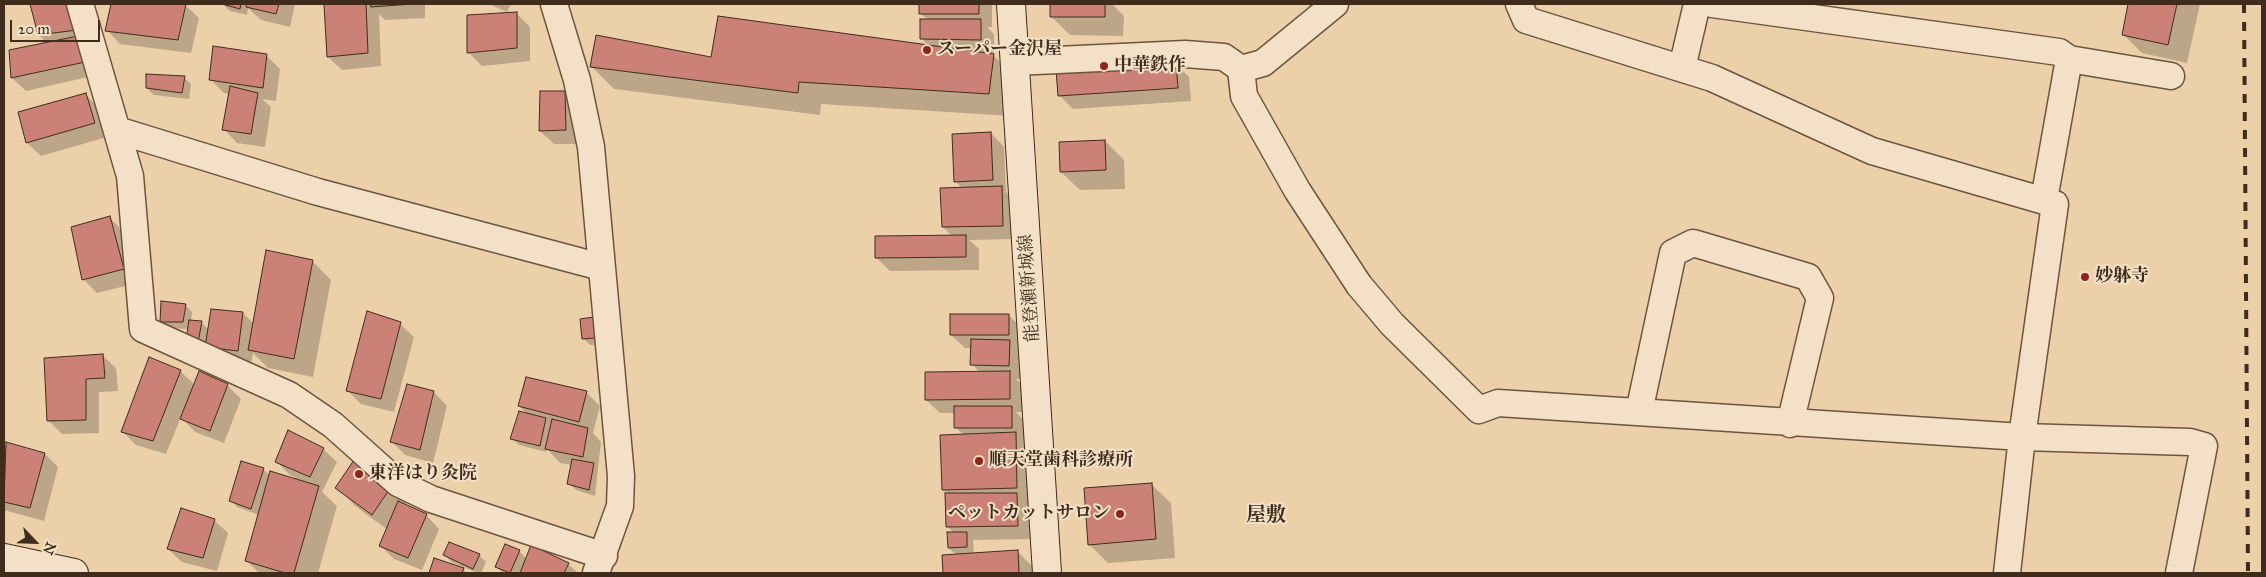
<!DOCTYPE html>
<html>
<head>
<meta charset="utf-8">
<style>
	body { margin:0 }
	#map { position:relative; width:2266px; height:577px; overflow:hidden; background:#ecd0a9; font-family:"IM FELL Great Primer",serif }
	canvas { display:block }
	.frame { position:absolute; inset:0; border:5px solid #3f2c1d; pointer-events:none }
	.north { position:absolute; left:10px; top:517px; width:50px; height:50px; -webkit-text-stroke:4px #f3e0c7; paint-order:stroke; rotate:114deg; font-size:14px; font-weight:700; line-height:20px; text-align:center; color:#3f2c1d }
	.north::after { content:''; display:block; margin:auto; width:18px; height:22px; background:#3f2c1d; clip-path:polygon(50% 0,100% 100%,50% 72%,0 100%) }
	.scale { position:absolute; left:10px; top:20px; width:90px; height:22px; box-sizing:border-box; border:2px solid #3f2c1d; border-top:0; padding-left:6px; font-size:15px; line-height:18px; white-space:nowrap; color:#3f2c1d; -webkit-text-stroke:4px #f3e0c7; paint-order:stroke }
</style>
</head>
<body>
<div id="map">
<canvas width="2266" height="577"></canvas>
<div class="frame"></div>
<div class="north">N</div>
<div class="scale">20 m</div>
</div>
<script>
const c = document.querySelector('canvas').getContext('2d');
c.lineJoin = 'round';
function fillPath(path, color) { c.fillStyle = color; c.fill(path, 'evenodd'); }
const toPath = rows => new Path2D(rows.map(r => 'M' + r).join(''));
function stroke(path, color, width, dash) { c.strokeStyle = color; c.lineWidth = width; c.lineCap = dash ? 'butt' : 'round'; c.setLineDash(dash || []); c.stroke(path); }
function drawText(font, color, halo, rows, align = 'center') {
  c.font = font + ' "IM FELL Great Primer","Noto Serif JP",serif'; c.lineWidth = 4; c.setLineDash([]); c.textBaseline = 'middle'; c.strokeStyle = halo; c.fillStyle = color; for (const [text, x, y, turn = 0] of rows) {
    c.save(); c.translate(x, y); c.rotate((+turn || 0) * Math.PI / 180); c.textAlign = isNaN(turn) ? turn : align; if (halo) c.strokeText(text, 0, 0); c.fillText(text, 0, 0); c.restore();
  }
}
fillPath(toPath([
	[31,4,79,4,97,75,26,91,12,78,10,51,48,44,39,35],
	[112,4,185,5,199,18,191,53,120,44,107,30],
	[223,4,295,4,290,27,261,20,248,8,247,15,230,11],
	[325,4,425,4,425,18,385,20,379,14,381,66,342,70,328,57],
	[489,4,511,4,507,12],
	[921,4,992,5,992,27,987,27,994,34,994,53,991,53,1016,78,1011,116,821,104,820,115,614,89,591,66,929,46,922,39,928,20,920,13],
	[1052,4,1112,4,1124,16,1123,36,1070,35,1051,16],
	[2130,4,2200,4,2187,63,2142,53,2123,34],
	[516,13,530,27,530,61,482,66,468,52],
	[266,55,280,69,276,101,262,99,271,107,265,147,237,143,224,129,230,94,224,93,210,79],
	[1176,64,1189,77,1191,101,1073,109,1059,95],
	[184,78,191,84,189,99,154,95,147,88],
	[565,93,579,106,579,144,554,144,540,131],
	[86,95,99,108,107,137,41,156,27,143,19,113],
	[991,133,1004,147,1006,192,1015,201,1016,239,969,240,979,249,979,270,890,271,877,258,952,236,943,227,963,189,955,181],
	[1105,141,1124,160,1125,189,1080,190,1061,172],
	[109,217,123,231,137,283,97,293,83,279],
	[313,262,331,280,313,377,268,368,253,353,251,364,205,349,189,329,168,328,161,321,185,305,192,312,191,322,201,322,209,330,243,313,254,324],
	[1009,315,1022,329,1022,348,1017,348,1023,355,1022,379,1016,379,1023,386,1023,412,1016,412,1025,421,1025,441,1023,441,1034,453,1031,539,973,540,974,554,1017,551,1036,570,1036,573,945,573,943,556,956,555,949,548,954,533,947,526,947,493,943,490,964,435,956,428,956,413,940,413,926,400,980,373,972,364,972,348,965,348,951,335],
	[593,318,601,344,590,345,583,338],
	[400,324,414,337,394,412,361,404,348,391],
	[102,355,116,368,118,391,99,392,99,433,62,434,48,420],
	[180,371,195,385,227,385,241,399,224,443,195,432,181,417,166,454,136,445,123,432],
	[434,392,447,406,433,463,405,455,391,441],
	[586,392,600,406,593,433,601,442,595,496,576,490,569,483,572,465,560,463,547,449,546,452,519,445,512,438,528,415,519,406],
	[6,444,45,454,58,467,44,521,4,510,4,454],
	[323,449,337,462,322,492,337,506,318,573,259,573,246,560,259,515,237,507,231,500,263,469,270,476,302,482,290,475,277,462],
	[1152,485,1171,503,1175,558,1108,563,1089,544],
	[337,487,391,488,410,508,426,515,439,529,422,570,394,559,381,546,388,530,355,506],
	[214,520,228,533,217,571,182,562,168,549],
	[519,551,527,559,568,564,578,573,511,573,503,570,505,573,503,573,497,567],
	[445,555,479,555,486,562,481,573,478,573,451,562],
	[435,560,463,569,467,573,430,573]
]), '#0003');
const building = toPath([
	[30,4,70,4,77,30,38,35,30,4],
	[111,4,186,4,178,40,105,31,111,4],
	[222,4,241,4,240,9,222,4],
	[247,4,279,4,276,14,246,7,247,4],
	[324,4,366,4,368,53,327,57,324,4],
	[370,4,412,4,371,7,370,4],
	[919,4,979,4,979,14,919,14,919,4],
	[1050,4,1105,4,1105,17,1050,17,1050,4],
	[2128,4,2177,4,2168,45,2122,35,2128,4],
	[517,12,517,48,467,53,467,15,517,12],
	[718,16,994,54,989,94,799,82,798,93,590,67,596,35,711,57,718,16],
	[920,19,981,19,981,40,920,39,920,19],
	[78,36,85,62,11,78,9,50,78,36],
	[213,46,267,54,263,88,209,80,213,46],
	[1176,62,1178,88,1058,96,1056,70,1176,62],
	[146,74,185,76,182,93,146,88,146,74],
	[230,86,258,93,251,134,222,130,230,86],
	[540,91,565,91,566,130,539,131,540,91],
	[86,93,95,123,26,143,18,112,86,93],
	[991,132,993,180,954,182,952,134,991,132],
	[1105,140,1106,170,1060,172,1059,142,1105,140],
	[1002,186,1003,226,942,227,940,188,1002,186],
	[110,216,124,269,82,280,71,227,110,216],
	[966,235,966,257,875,258,875,236,966,235],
	[266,250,313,260,294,359,248,350,266,250],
	[161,301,186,304,183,322,160,322,161,301],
	[211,309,243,312,238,351,205,347,211,309],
	[367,311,401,322,381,399,346,391,367,311],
	[950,314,1009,314,1009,335,950,335,950,314],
	[594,317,595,338,582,339,580,319,594,317],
	[189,320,202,321,198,343,186,340,189,320],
	[971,339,1010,340,1009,366,970,365,971,339],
	[103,354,105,378,86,379,86,420,47,421,44,358,103,354],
	[149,357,181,370,153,441,121,432,149,357],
	[199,371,228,384,210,431,180,419,199,371],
	[1010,371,1010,399,925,400,925,372,1010,371],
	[526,377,587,391,579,422,518,406,526,377],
	[407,384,434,391,420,450,390,442,407,384],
	[954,406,1012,406,1012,428,954,428,954,406],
	[519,411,546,418,540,446,510,439,519,411],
	[552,419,588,428,583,457,545,449,552,419],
	[288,430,324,448,310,477,275,462,288,430],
	[1016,432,1017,488,942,490,940,435,1016,432],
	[6,442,45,453,30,508,4,502,6,442],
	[572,459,594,463,589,490,567,484,572,459],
	[354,460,391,487,372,515,335,488,354,460],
	[241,461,264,468,251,509,229,501,241,461],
	[270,471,319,486,294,573,285,573,245,561,270,471],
	[1152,483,1156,539,1088,545,1084,488,1152,483],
	[945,493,1017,493,1018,526,946,527,945,493],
	[398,501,427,514,408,558,379,546,398,501],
	[181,508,215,519,203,558,167,549,181,508],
	[947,532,967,532,967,547,948,548,947,532],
	[449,542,480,554,473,569,443,555,449,542],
	[505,544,520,550,510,573,495,567,505,544],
	[531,545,569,563,564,573,520,573,531,545],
	[1018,550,1019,573,943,573,942,555,1018,550],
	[434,558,464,568,462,573,429,573,434,558]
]);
fillPath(building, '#cc8176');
stroke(building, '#3f2c1d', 1);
const street = toPath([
	[80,4,130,176,143,329,289,395,333,425,398,483,431,499,604,556],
	[554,4,577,80,591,147,621,476,620,506,596,573],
	[1335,4,1263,63,1241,69,1244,96,1297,190,1359,285,1392,324,1479,410,1498,403,2022,437,2190,442,2204,446,2179,573],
	[1519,4,1526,20,1712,78,1872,151,2055,204,2022,437,2007,573],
	[1712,4,2059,52,2069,59,2044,200],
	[2069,59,2171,76],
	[1015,62,1185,54,1224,57,1241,69],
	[1682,68,1697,4],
	[117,130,318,192,601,267],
	[1639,412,1673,253,1693,243,1808,277,1820,298,1790,424]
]);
const secondary = toPath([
	[1011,4,1047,573],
	[4,558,74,573]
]);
stroke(street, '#6a5540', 29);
stroke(secondary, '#3f2c1d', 30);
stroke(street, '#f3e0c7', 26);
stroke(secondary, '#f3e0c7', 28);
stroke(toPath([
	[2244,4,2248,573]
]), '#3f2c1d', 4, [9, 9]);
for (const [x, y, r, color] of [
	[927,50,5,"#8f2418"],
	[1104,66,5,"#8f2418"],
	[2085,277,5,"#8f2418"],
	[979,461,5,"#8f2418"],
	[359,474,5,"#8f2418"],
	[1120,514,5,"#8f2418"]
]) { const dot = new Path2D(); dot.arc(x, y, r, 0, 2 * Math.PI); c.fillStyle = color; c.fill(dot); stroke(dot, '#f3e0c7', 2); }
drawText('bold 18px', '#3f2c1d', '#f3e0c7', [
	["スーパー金沢屋",937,50],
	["中華鉄作",1114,66],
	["妙躰寺",2095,277],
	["順天堂歯科診療所",989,461],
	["東洋はり灸院",369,474],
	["ペットカットサロン",1110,514,"right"]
], 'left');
drawText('18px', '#3f2c1d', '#f3e0c7', [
	["能登瀬新城線",1030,288,-94]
]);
drawText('bold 20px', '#3f2c1d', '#f3e0c7', [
	["屋敷",1266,516]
]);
</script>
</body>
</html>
